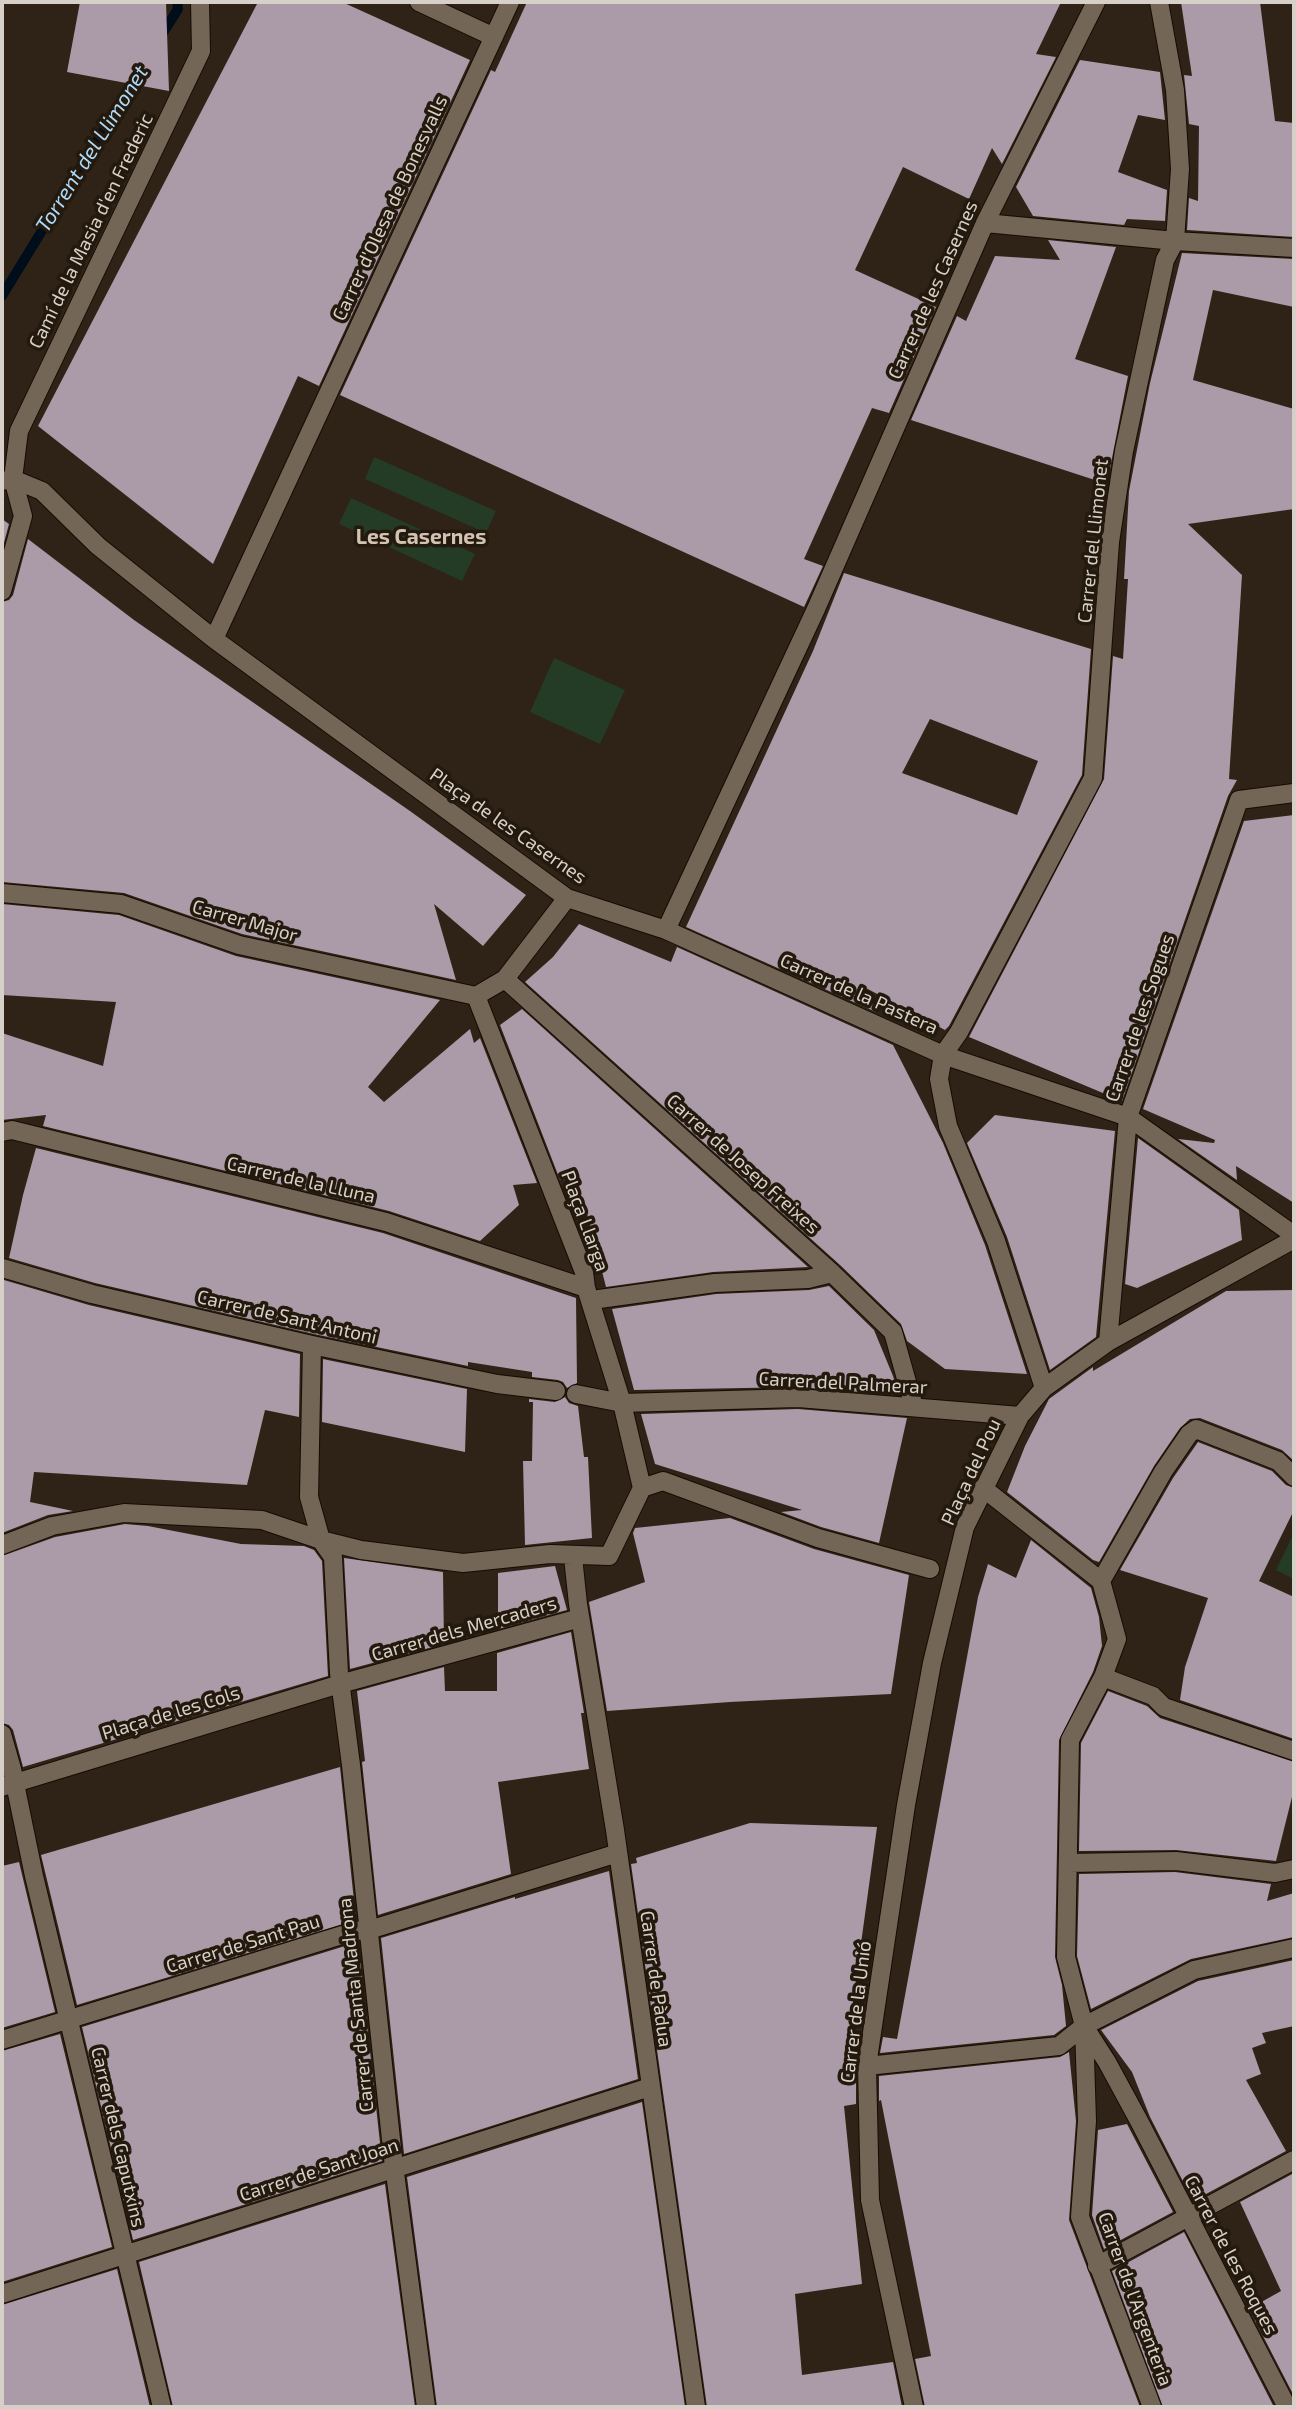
<!DOCTYPE html>
<html>
<head>
<meta charset="utf-8">
<style>
	body { margin:0 }
	#map { position:relative; width:1296px; height:2409px; overflow:hidden; background:#2e2316; font-family:"Exo 2",sans-serif }
	canvas { display:block }
	.frame { position:absolute; inset:0; border:4px solid #d7d0c8; pointer-events:none }
</style>
</head>
<body>
<div id="map">
<canvas width="1296" height="2409"></canvas>
<div class="frame"></div>
</div>
<script>
const c = document.querySelector('canvas').getContext('2d');
c.lineJoin = 'round';
function fillPath(path, color) { c.fillStyle = color; c.fill(path, 'evenodd'); }
const toPath = rows => new Path2D(rows.map(r => 'M' + r).join(''));
function stroke(path, color, width, dash) { c.strokeStyle = color; c.lineWidth = width; c.lineCap = dash ? 'butt' : 'round'; c.setLineDash(dash || []); c.stroke(path); }
function drawText(font, color, halo, rows, align = 'center') {
  c.font = font + ' "Exo 2",sans-serif'; c.lineWidth = 7; c.setLineDash([]); c.textBaseline = 'middle'; c.strokeStyle = halo; c.fillStyle = color; for (const [text, x, y, turn = 0] of rows) {
    c.save(); c.translate(x, y); c.rotate((+turn || 0) * Math.PI / 180); c.textAlign = isNaN(turn) ? turn : align; if (halo) c.strokeText(text, 0, 0); c.fillText(text, 0, 0); c.restore();
  }
}
fillPath(toPath([
	[374,457,496,511,486,533,365,479],
	[351,498,475,554,462,581,339,524],
	[554,658,625,690,600,744,530,712],
	[1294,1533,1294,1579,1276,1570]
]), '#243b25');
stroke(toPath([
	[159,39,178,9,177,2],
	[2,296,138,74]
]), '#000d1b', 10);
fillPath(toPath([
	[80,2,166,2,169,91,67,72],
	[258,2,342,2,470,60,319,386,298,376,213,564,38,426],
	[527,2,1061,2,1036,54,1056,57,1002,164,992,148,969,199,903,167,855,270,936,307,889,413,872,408,804,559,823,566,804,607,340,395,491,70,495,72],
	[1181,2,1260,2,1275,121,1294,123,1294,237,1187,230,1189,198,1198,201,1199,126,1189,124,1184,75,1192,76],
	[1080,60,1160,72,1165,120,1138,115,1118,172,1167,190,1165,221,1127,219,1124,225,1033,216,1016,187],
	[1048,240,1116,247,1075,359,1128,376,1107,484,911,420,957,316,966,321,995,256,1060,260],
	[1182,253,1294,259,1294,307,1213,290,1193,380,1294,409,1294,509,1188,524,1242,575,1229,779,1237,780,1228,796,1122,1101,969,1037,1104,779,1113,656,1123,659,1128,579,1124,579,1129,491,1150,383],
	[2,519,9,524,2,550],
	[28,539,134,620,410,811,526,895,483,946,434,904,456,980,242,934,124,893,2,882,2,602,9,600,13,595],
	[844,573,1091,649,1082,775,949,1026,945,1030,864,987,876,1012,686,927,813,651],
	[930,719,1038,761,1017,815,902,773],
	[1294,815,1294,1203,1236,1166,1237,1180,1178,1139,1214,1143,1215,1140,1143,1109,1244,821],
	[2,904,119,915,236,956,440,1000,368,1087,384,1102,470,1029,474,1043,480,1038,537,1183,513,1185,519,1205,480,1241,389,1211,43,1126,46,1115,2,1120,2,1033,103,1066,116,1002,2,995],
	[579,924,671,962,677,947,893,1045,943,1143,985,1245,1027,1374,945,1369,907,1341,901,1324,840,1265,525,982,553,957],
	[522,1009,808,1267,713,1272,606,1287,583,1198,577,1198,570,1179,560,1180,500,1025],
	[995,1115,1115,1131,1096,1337,1050,1370,1007,1237,967,1143],
	[1138,1138,1239,1210,1242,1240,1137,1288,1125,1284],
	[36,1148,383,1233,576,1298,577,1383,567,1388,563,1382,558,1380,532,1377,532,1372,468,1362,468,1366,314,1334,95,1283,9,1258,23,1195],
	[4,1280,89,1305,300,1354,299,1417,265,1410,247,1485,34,1472,30,1502,73,1511,48,1515,2,1533,2,1289],
	[829,1286,874,1330,893,1376,899,1395,798,1387,634,1390,612,1309,716,1294,809,1290],
	[1294,1290,1294,1461,1282,1450,1200,1418,1190,1419,1180,1428,1154,1466,1099,1562,1093,1560,1007,1492,1025,1446,1049,1399,1093,1367,1093,1371,1226,1291],
	[323,1359,467,1389,465,1452,322,1422],
	[565,1397,569,1403,578,1406,584,1457,588,1457,592,1538,525,1545,523,1461,532,1461,533,1402,529,1402,529,1399,555,1402],
	[798,1409,907,1418,879,1543,821,1527,781,1512,802,1510,655,1464,641,1414],
	[1198,1442,1272,1471,1286,1485,1294,1488,1294,1510,1259,1581,1294,1597,1294,1739,1180,1700,1185,1667,1208,1598,1120,1570,1173,1478],
	[730,1518,814,1549,909,1575,891,1694,730,1702,607,1711,589,1602,645,1582,633,1533,635,1528],
	[125,1524,148,1526,241,1544,304,1546,314,1550,322,1561,328,1676,23,1767,13,1730,9,1725,2,1723,2,1556,55,1537],
	[1031,1540,1091,1588,1099,1617,1102,1646,1093,1672,1059,1740,1055,1957,1062,1985,1066,2026,1054,2035,880,2053,883,2037,897,2039,978,1597,988,1564,1016,1578],
	[344,1558,443,1572,444,1644,350,1669],
	[555,1566,567,1610,498,1629,498,1573],
	[571,1632,584,1713,581,1713,589,1769,498,1782,511,1874,378,1915,362,1762,365,1761,357,1691,444,1667,445,1691,497,1691,497,1653],
	[1108,1691,1147,1706,1160,1718,1294,1762,1294,1789,1276,1861,1176,1850,1079,1851,1081,1743],
	[340,1767,356,1920,77,2005,41,1855],
	[750,1823,877,1827,849,2031,860,2033,856,2066,856,2104,844,2106,862,2284,795,2294,802,2375,893,2362,902,2407,707,2407,631,1864,637,1863,636,1858],
	[19,1862,55,2012,2,2028,2,1866],
	[609,1871,638,2079,404,2154,381,1938,515,1897,515,1899],
	[1175,1872,1271,1884,1267,1901,1294,1893,1294,1937,1191,1959,1091,2009,1077,1956,1079,1874],
	[358,1942,382,2161,133,2240,82,2027],
	[1294,1960,1294,2026,1262,2033,1266,2043,1252,2048,1261,2074,1246,2080,1286,2151,1193,2201,1150,2117,1132,2072,1101,2030,1198,1981],
	[60,2034,112,2247,2,2282,2,2051],
	[1069,2052,1076,2121,1069,2220,1140,2407,925,2407,915,2359,931,2356,881,2100,879,2101,879,2076,1060,2057],
	[642,2102,685,2407,437,2407,407,2177],
	[1127,2124,1173,2212,1104,2249,1092,2215,1098,2130],
	[1294,2173,1294,2396,1249,2309,1281,2291,1240,2202],
	[385,2184,415,2407,173,2407,139,2262],
	[1184,2232,1274,2407,1163,2407,1112,2271],
	[117,2269,150,2407,2,2407,2,2305]
]), '#ab9aa7');
const street = toPath([
	[419,2,494,37],
	[985,223,1175,241,1294,248],
	[2,481,13,479,42,491,98,546,214,639,567,898,666,930,943,1055,1128,1117,1294,1235],
	[2,591,23,516,13,479,19,431,201,51,200,2],
	[214,639,510,2],
	[2,893,121,904,239,945,476,996],
	[666,930,816,609,985,223,1096,2],
	[505,979,832,1273,893,1332,914,1407],
	[2,1132,12,1130,386,1222,586,1288],
	[2,1268,92,1294,312,1345,497,1384,556,1391],
	[592,1300,715,1283,808,1279,832,1273],
	[1108,1342,1128,1117,1239,800,1294,793],
	[312,1345,309,1497,321,1540,333,1557,339,1673,351,1765,393,2158,426,2407],
	[1044,1388,996,1241,948,1126,939,1079,943,1055,959,1032,1093,778,1110,542,1124,451,1165,260,1175,241,1180,169,1175,90,1159,2],
	[576,1394,622,1403,798,1398,1020,1416],
	[642,1488,663,1481,818,1538,930,1569],
	[983,1488,1101,1581,1117,1639,1103,1677,1070,1740,1066,1957,1084,2026,1087,2121,1080,2217,1152,2407],
	[2,1545,52,1526,124,1513,262,1520,321,1540,361,1550,463,1563,550,1554,609,1556,642,1488,622,1403,586,1288,584,1272,476,996,505,979,567,898],
	[573,1557,578,1604,615,1830,696,2407],
	[1101,1581,1163,1472,1189,1434,1196,1429,1278,1461,1294,1477],
	[1103,1677,1153,1696,1164,1707,1294,1751],
	[2,1734,12,1769,34,1876,162,2407],
	[2,1787,340,1684,580,1618],
	[1068,1863,1176,1861,1275,1873,1294,1869],
	[1084,2026,1107,2062,1139,2121,1287,2407],
	[2,2040,355,1931,369,1930,618,1853],
	[867,2066,1059,2046,1084,2026,1194,1970,1294,1948],
	[1097,2266,1294,2160],
	[2,2294,650,2087],
	[914,2407,870,2200,867,2066,906,1805,932,1663,965,1527,1020,1416,1044,1388,1108,1342,1294,1239]
]);
stroke(street, '#160c03', 20);
stroke(street, '#736657', 18);
drawText('19px', '#d7d0c8', '#24190d', [
	["Carrer d'Olesa de Bonesvalls",390,208,-65],
	["Camí de la Masia d'en Frederic",91,231,-64],
	["Carrer de les Casernes",933,290,-66],
	["Carrer del Llimonet",1093,541,-84],
	["Plaça de les Casernes",508,826,35],
	["Carrer Major",245,921,16],
	["Carrer de la Pastera",859,994,24],
	["Carrer de les Sogues",1140,1018,-71],
	["Carrer de Josep Freixes",743,1164,42],
	["Carrer de la Lluna",301,1180,13],
	["Plaça Llarga",585,1221,70],
	["Carrer de Sant Antoni",287,1317,13],
	["Carrer del Palmerar",843,1383,3],
	["Plaça del Pou",971,1472,-65],
	["Carrer dels Mercaders",464,1629,-16],
	["Plaça de les Cols",171,1713,-17],
	["Carrer de Sant Pau",243,1944,-17],
	["Carrer de Pàdua",656,1979,82],
	["Carrer de Santa Madrona",356,2005,-96],
	["Carrer de la Unió",856,2012,-83],
	["Carrer dels Caputxins",118,2137,77],
	["Carrer de Sant Joan",319,2170,-18],
	["Carrer de les Roques",1231,2255,62],
	["Carrer de l'Argenteria",1135,2299,70]
]);
drawText('italic 21px', '#aedafa', '#24190d', [
	["Torrent del Llimonet",92,149,-58]
]);
drawText('bold 21px', '#d1c2b2', '#24190d', [
	["Les Casernes",421,537]
]);
</script>
</body>
</html>
